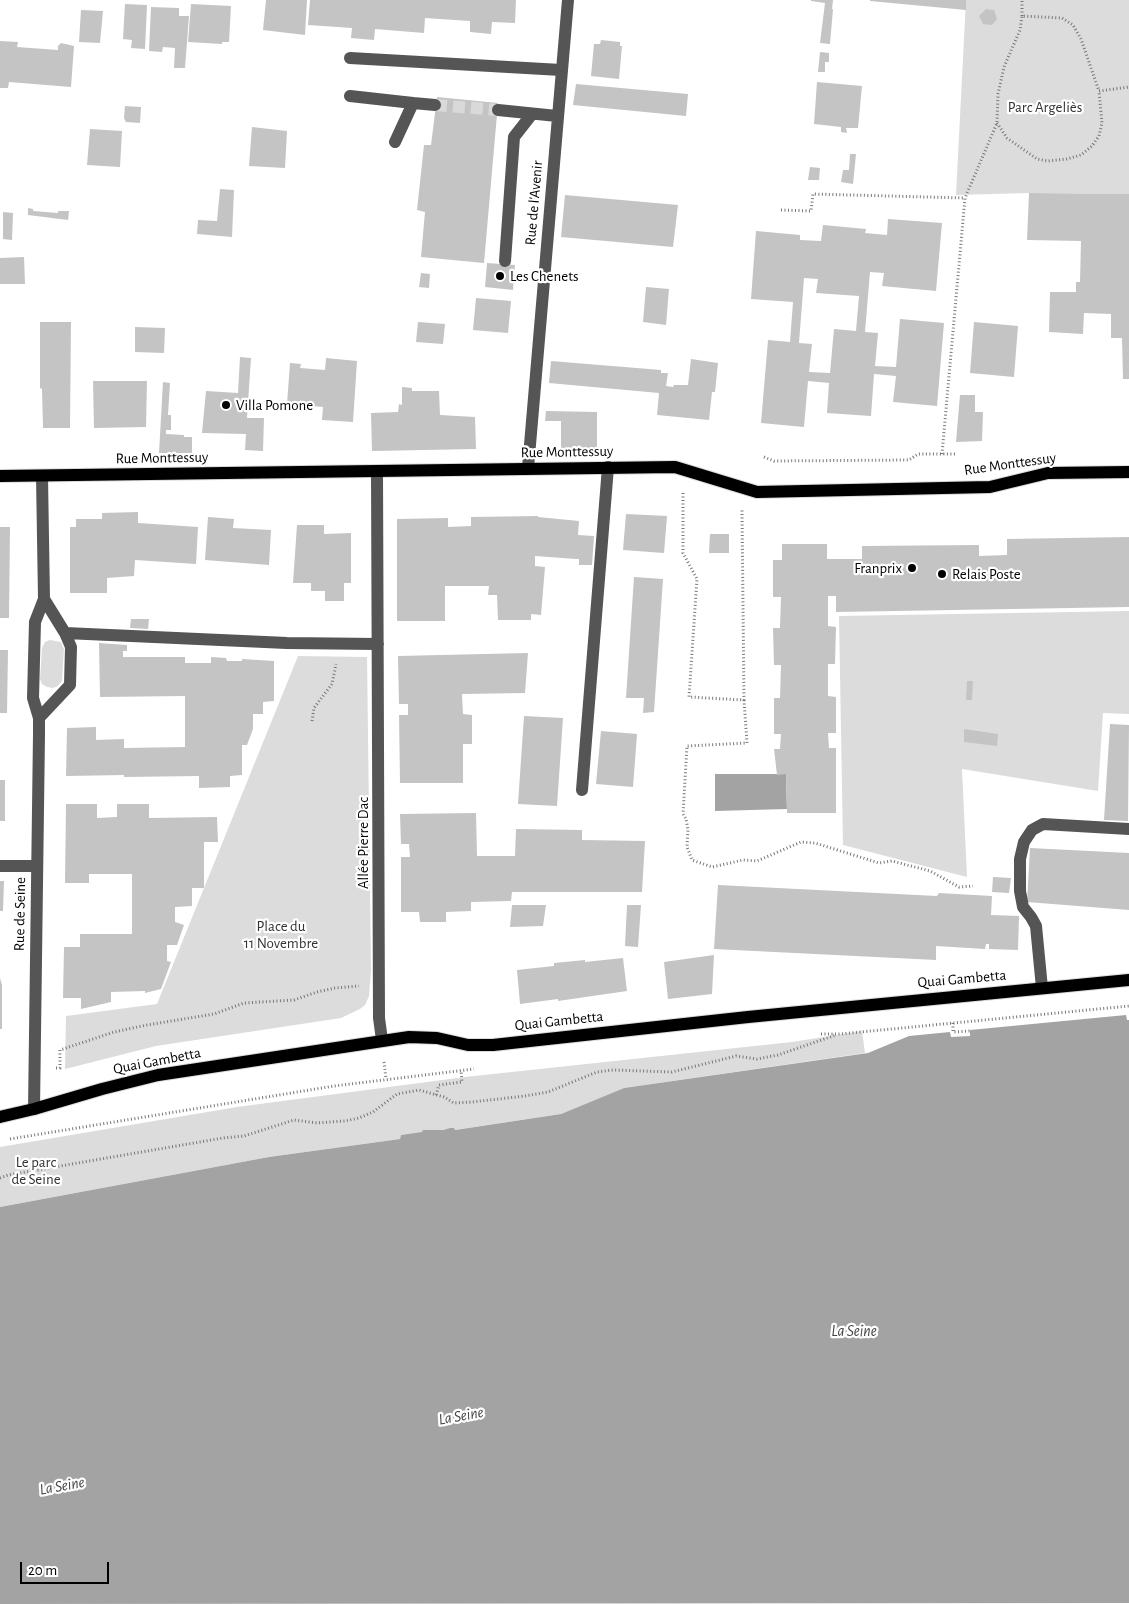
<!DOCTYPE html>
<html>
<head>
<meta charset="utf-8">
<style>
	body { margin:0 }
	#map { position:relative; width:1129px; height:1604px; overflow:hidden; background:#fff; font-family:"Alegreya Sans",sans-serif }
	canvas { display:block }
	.scale { position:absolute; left:20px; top:1562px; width:89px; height:22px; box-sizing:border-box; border:2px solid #000; border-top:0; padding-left:6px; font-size:15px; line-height:18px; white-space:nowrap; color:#000; -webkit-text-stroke:4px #fff; paint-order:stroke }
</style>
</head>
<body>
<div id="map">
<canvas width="1129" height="1604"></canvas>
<div class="scale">20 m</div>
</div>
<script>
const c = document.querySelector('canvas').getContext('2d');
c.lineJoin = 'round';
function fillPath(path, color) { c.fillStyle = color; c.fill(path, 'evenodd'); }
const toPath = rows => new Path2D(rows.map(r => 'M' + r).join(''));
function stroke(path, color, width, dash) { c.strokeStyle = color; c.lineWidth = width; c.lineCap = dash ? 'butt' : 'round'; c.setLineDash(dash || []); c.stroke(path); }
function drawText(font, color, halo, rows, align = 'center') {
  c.font = font + ' "Alegreya Sans",sans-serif'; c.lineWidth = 4.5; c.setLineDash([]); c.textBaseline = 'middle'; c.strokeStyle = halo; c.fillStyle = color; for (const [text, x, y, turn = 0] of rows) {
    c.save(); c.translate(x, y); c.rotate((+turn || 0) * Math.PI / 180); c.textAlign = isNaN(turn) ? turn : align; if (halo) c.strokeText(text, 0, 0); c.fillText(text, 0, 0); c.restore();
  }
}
fillPath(toPath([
	[966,0,1129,0,1129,194,1029,193,956,195],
	[1129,611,1129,714,1103,713,1098,791,962,769,967,877,843,845,839,616],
	[50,640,61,642,64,649,62,681,58,686,53,688,47,687,42,684,40,679,42,648,45,642],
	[298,656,367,657,371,970,369,996,365,1005,360,1009,341,1018,156,1046,65,1069,66,1016,157,1004],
	[862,1031,865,1053,624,1088,561,1114,454,1130,454,1128,450,1128,443,1130,401,1135,400,1139,269,1157,0,1207,0,1147,237,1107,465,1077,792,1042]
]), '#dcdcdc');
fillPath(toPath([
	[715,774,786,774,787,809,715,811],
	[1126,1015,1127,1020,1129,1020,1129,1603,0,1604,0,1207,269,1157,400,1139,401,1135,422,1132,423,1130,443,1130,450,1128,454,1128,455,1130,561,1114,624,1088,868,1053,909,1036,950,1032,951,1037,970,1036,970,1030]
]), '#a3a3a3');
fillPath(toPath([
	[266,0,307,0,305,35,263,30],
	[310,0,516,0,515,23,492,22,491,34,470,32,470,21,425,18,424,33,375,29,374,40,351,38,352,28,308,25],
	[811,0,833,0,832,9,833,9,830,44,820,43,825,3,811,1],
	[870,0,966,0,966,10,870,1],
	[125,4,147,5,145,49,131,48,132,40,123,39],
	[191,4,231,6,229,42,222,42,222,44,188,42],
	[151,7,179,8,179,16,189,16,185,68,174,68,175,48,163,47,162,52,149,51],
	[986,9,994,10,997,19,992,25,983,24,979,16],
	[81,10,103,11,100,43,79,42],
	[601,40,620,42,620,46,622,46,619,79,591,76,594,44,600,44],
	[0,41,18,42,17,47,58,50,58,46,61,43,74,46,71,87,9,82,8,88,0,88],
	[820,52,829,53,829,62,825,62,825,72,818,72],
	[817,82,862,86,858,128,846,128,847,133,841,132,841,127,814,124],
	[576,84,688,94,686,116,573,105],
	[437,97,498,103,484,263,421,257,425,212,417,210,424,145,431,145],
	[125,106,141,107,140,123,126,122,124,118],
	[252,127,287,131,285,168,249,166],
	[90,129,122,131,120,167,87,165],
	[850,154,856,154,853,184,841,182,843,170,849,170],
	[810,167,820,168,819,180,808,180],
	[220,189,234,190,232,237,197,234,198,220,217,221],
	[1029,193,1129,194,1129,379,1123,379,1122,338,1111,338,1111,314,1084,313,1083,334,1049,332,1050,292,1076,292,1076,282,1080,282,1081,241,1027,240],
	[565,195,678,205,673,247,561,237],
	[28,208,33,209,33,211,58,213,58,211,69,211,68,220,28,215],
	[3,212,13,213,12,240,3,239],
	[888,219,942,223,936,291,882,286,884,273,870,272,865,332,878,333,875,366,896,367,900,319,944,323,937,406,893,402,896,376,874,374,871,416,827,413,829,383,808,381,804,427,761,423,768,340,790,342,793,302,751,299,756,231,800,235,800,240,821,241,823,225,866,229,865,233,887,235],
	[804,278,818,279,816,293,859,296,856,331,834,329,830,373,809,372,812,344,799,343],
	[24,257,25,284,0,284,0,258],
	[487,263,515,265,513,290,485,287],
	[421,273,430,274,429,288,419,287],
	[646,287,669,289,666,325,643,322],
	[476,298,511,301,508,333,473,330],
	[40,322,71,322,70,428,43,428,42,389,40,388],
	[418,322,445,324,443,344,416,342],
	[974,322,1018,326,1014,377,970,373],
	[135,327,165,328,164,353,135,352],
	[240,357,251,358,247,418,264,418,263,451,245,450,246,434,202,433,206,391,238,393],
	[326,358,357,361,353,422,322,420,323,407,287,404,290,363,301,364,300,368,325,370],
	[691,359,718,363,715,392,712,392,709,420,657,415,659,393,549,383,551,361,661,370,661,373,668,373,666,386,673,387,674,385,688,385],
	[93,381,147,381,146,427,94,428],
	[163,382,170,383,168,415,171,415,171,430,166,430,166,434,184,435,184,437,192,437,192,453,159,453],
	[402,387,412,388,412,391,439,391,440,415,475,417,476,449,372,451,371,413,398,412,399,404,402,405],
	[960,395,975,395,975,412,983,412,982,441,956,442],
	[546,411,597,412,597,448,561,448,561,421,545,421],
	[138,512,138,523,198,527,196,564,135,560,134,576,107,578,107,593,70,593,70,527,76,527,76,519,102,519,102,513],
	[626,514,667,516,664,553,623,550],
	[538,516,538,517,579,521,578,535,594,536,592,565,579,565,579,559,576,559,535,556,535,566,545,567,541,615,531,614,531,620,498,620,497,595,488,595,489,586,445,586,445,621,397,621,397,519,448,518,448,527,471,526,471,517],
	[208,517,234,519,233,528,271,530,269,565,205,560],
	[297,525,324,525,324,534,351,533,351,583,344,583,344,601,325,601,325,591,311,591,311,583,293,583],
	[0,527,10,527,9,618,0,618],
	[710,534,729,534,729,553,709,553],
	[1129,537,1129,607,836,612,836,596,828,596,828,626,836,627,835,664,828,664,828,696,836,697,836,733,828,733,829,748,836,748,836,813,787,813,786,774,777,775,774,749,780,749,781,734,774,734,774,698,780,698,781,665,774,665,773,628,780,628,781,597,773,597,773,560,782,560,782,544,827,544,827,559,862,559,862,546,979,545,979,556,1007,555,1007,539],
	[634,577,663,579,654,712,643,713,644,698,626,698],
	[131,619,149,619,148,629,130,628],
	[99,643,127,645,127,651,123,651,123,657,185,657,185,663,211,663,211,657,226,658,227,661,242,661,242,659,274,661,274,701,263,702,263,714,253,714,253,729,247,745,242,745,242,775,230,776,230,787,199,788,199,776,124,777,124,775,66,776,67,728,96,727,96,740,124,739,124,748,185,747,185,696,100,697],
	[0,650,8,650,7,713,0,713],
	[528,653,525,693,462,694,463,714,472,715,472,744,463,744,463,783,400,783,399,715,408,715,408,704,399,704,398,656],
	[967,681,973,681,972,700,966,700],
	[524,716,563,718,557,806,518,804],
	[1110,724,1129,725,1128,821,1104,820],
	[964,729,998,734,997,746,964,742],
	[601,731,637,734,633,787,596,784],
	[0,780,5,780,5,821,0,821],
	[66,804,97,804,97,818,117,817,117,804,149,804,149,818,217,817,218,842,204,842,204,888,192,888,192,906,175,907,175,922,184,925,177,945,167,945,167,961,171,962,161,989,145,993,145,991,111,992,111,1002,81,1009,81,998,63,998,64,947,80,947,80,934,132,934,132,874,89,874,89,883,65,883],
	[476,813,477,856,515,856,516,829,582,830,582,840,645,841,642,892,512,892,511,901,471,902,471,911,446,912,446,922,420,922,419,912,401,912,401,857,410,857,409,844,401,844,400,814],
	[1030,848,1129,853,1129,910,1027,902],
	[993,877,1011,878,1009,893,992,892],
	[0,881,4,881,3,911,0,911],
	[718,885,937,896,939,893,992,896,991,915,1019,916,1018,950,989,949,989,944,986,944,985,949,936,946,936,960,714,949],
	[512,905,546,905,543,926,510,927],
	[627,905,641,905,638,947,625,946],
	[714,955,712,994,668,999,664,962],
	[623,958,627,991,558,1001,558,999,520,1004,517,970,554,966,554,963,585,960,585,962],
	[0,978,2,985,2,1029,0,1029]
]), '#c4c4c4');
stroke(toPath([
	[435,105,498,110]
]), '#d9d9d9', 12, [12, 6]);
const major = toPath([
	[0,476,675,467,757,492,990,487,1048,473,1129,472],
	[0,1117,34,1109,102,1089,158,1075,409,1037,437,1038,468,1045,493,1045,748,1017,1129,980]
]);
stroke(major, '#dbdbdb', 14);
stroke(toPath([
	[1022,16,1022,0],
	[997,123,1007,138,1037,159,1048,161,1067,159,1081,155,1092,146,1099,136,1102,123,1099,91],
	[781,210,811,211,813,194,965,198],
	[942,454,965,198,997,123,998,94,1004,67,1020,30,1022,16,1062,18,1073,25,1081,39,1099,91,1129,87],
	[764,457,774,461,909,460,918,454,956,454],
	[683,493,683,553,697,579,689,697,744,700,742,510],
	[744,700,747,743,687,746,683,814,686,819,688,830,687,847,692,860,712,867,743,860,757,861,801,842,815,843,879,863,892,861,930,871,959,887,973,886],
	[312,721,314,708,332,684,336,664],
	[953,1023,953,1032,970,1031],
	[821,1034,840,1034,1129,1006],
	[384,1062,386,1079],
	[56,1068,60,1068,60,1050,114,1032,147,1025,214,1014,244,1003,294,1000,317,992,335,988,359,986],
	[436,1095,439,1085,462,1082,461,1070],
	[10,1139,334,1086,474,1069],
	[0,1178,8,1175,223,1138,244,1136,294,1120,317,1123,345,1121,359,1118,373,1112,397,1094,419,1090,444,1097,454,1103,472,1102,525,1096,548,1092,597,1072,613,1070,672,1072,736,1056,757,1059,778,1055,836,1035]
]), '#777', 3, [1, 2.5]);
stroke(toPath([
	[350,58,561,70],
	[350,96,413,103],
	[498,110,557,116],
	[395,142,413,103,435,105],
	[505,261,514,137,532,114],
	[528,468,568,0],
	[377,471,379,1018,382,1040],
	[42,476,44,599],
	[65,633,287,643,378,644],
	[582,790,608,467],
	[0,866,37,866],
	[1042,988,1036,926,1031,917,1023,907,1020,891,1020,859,1024,842,1032,830,1043,824,1129,829],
	[34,1109,39,734,39,718,33,698,35,622,44,599,65,633,71,647,70,685,39,718]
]), '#555', 12);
stroke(major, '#000', 12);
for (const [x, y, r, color] of [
	[500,276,5,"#000"],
	[226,405,5,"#000"],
	[912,568,5,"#000"],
	[942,574,5,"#000"]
]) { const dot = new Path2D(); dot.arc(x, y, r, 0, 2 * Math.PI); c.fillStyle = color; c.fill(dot); stroke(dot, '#fff', 2); }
drawText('15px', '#333', '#fff', [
	["Parc Argeliès",1045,107],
	["Place du",281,926],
	["11 Novembre",281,943],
	["Le parc",36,1162],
	["de Seine",36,1179]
]);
drawText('15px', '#000', '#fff', [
	["Rue de l'Avenir",534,203,-85],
	["Rue Monttessuy",567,452,-1],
	["Rue Monttessuy",162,458,-1],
	["Rue Monttessuy",1010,464,-8],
	["Allée Pierre Dac",363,843,-90],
	["Rue de Seine",20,914,-89],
	["Quai Gambetta",962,979,-5],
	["Quai Gambetta",559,1021,-6],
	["Quai Gambetta",157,1061,-11]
]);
drawText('15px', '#000', '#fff', [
	["Les Chenets",510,276],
	["Villa Pomone",236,405],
	["Franprix",902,568,"right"],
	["Relais Poste",952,574]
], 'left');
drawText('italic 16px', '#444', '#fff', [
	["La Seine",854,1331],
	["La Seine",461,1416,-10],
	["La Seine",62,1486,-10]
]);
</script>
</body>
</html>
